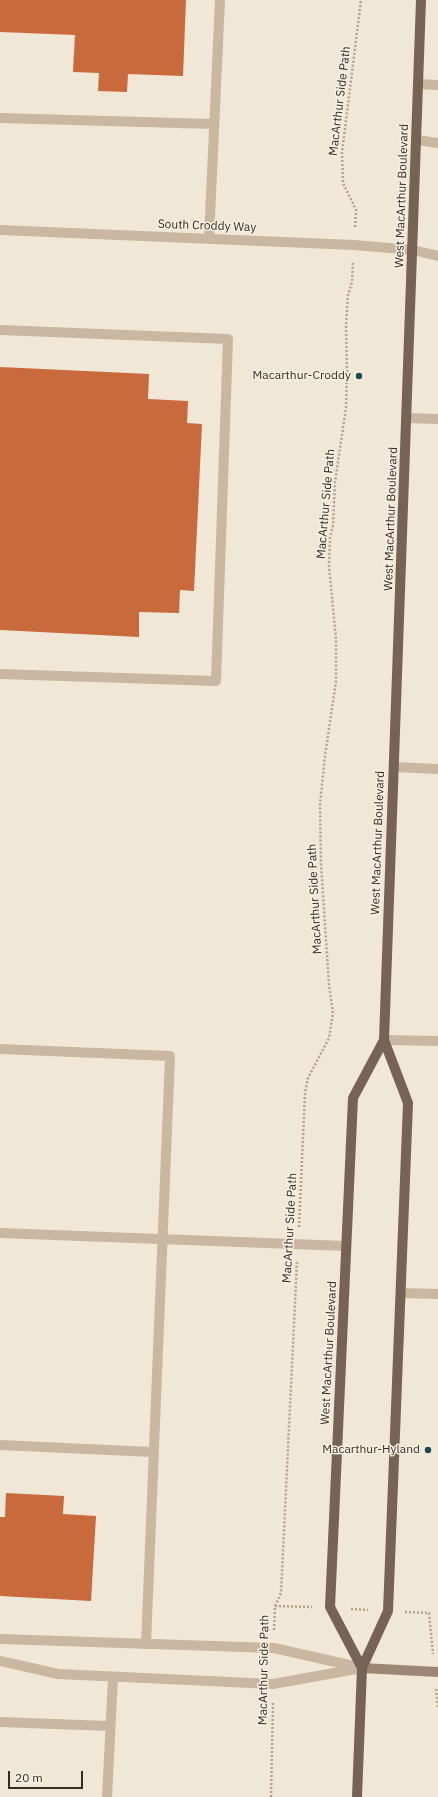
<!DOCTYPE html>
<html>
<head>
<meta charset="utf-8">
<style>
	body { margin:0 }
	#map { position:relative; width:438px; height:1797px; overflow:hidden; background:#f1e7d6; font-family:"IBM Plex Sans",sans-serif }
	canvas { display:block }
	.scale { position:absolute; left:8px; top:1771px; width:75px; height:18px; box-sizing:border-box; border:2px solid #332b25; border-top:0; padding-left:5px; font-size:12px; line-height:14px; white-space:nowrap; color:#332b25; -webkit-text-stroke:3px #f9f0e2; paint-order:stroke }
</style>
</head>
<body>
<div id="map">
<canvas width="438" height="1797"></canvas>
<div class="scale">20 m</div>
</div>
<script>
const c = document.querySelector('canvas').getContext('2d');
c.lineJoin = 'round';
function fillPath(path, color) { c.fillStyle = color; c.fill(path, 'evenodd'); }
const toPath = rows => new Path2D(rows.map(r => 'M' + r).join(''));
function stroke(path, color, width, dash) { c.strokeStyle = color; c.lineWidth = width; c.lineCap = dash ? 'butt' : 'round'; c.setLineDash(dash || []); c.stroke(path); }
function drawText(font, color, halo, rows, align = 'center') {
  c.font = font + ' "IBM Plex Sans",sans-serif'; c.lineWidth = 3; c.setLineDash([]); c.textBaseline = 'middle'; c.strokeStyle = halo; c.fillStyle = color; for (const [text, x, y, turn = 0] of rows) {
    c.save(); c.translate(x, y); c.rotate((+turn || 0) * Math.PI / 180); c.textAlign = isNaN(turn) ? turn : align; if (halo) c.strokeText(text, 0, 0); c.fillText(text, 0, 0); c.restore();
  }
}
fillPath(toPath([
	[0,0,186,0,183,76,128,74,127,92,98,91,99,73,73,72,75,35,0,32],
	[0,367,149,374,148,399,188,401,187,423,202,424,194,591,180,590,179,613,139,612,139,637,0,630],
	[6,1493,64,1496,63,1514,96,1516,91,1601,0,1596,0,1517,5,1517]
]), '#c96a3c');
stroke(toPath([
	[355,227,356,210,343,183,342,153,361,0],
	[299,1227,305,1093,308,1078,329,1038,333,1013,329,985,321,864,320,804,325,756,336,681,336,639,329,566,330,538,333,525,335,482,346,408,347,374,346,326,348,295,352,282,353,262],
	[275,1606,312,1607],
	[351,1609,368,1610],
	[405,1612,429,1613,433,1654],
	[274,1630,275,1606,281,1593,297,1262],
	[436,1689,438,1709],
	[271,1797,273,1703]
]), '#b5a18c', 2.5, [2, 2]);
stroke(toPath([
	[419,84,438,85],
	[0,118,214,124],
	[417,140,438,143],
	[209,239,220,0],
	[413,250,438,256],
	[0,330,228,339,216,681,0,674],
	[407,418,438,419],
	[394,767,438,769],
	[0,1049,170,1056,146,1644],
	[0,1233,346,1246],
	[401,1293,438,1294],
	[0,1445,152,1452],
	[0,1639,274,1648,358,1667],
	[0,1661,58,1674,273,1684,362,1668],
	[0,1722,110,1726],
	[107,1797,113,1677]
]), '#c9b7a2', 10);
stroke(toPath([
	[0,230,354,245,413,250],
	[384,1040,438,1041]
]), '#c9b7a2', 10);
stroke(toPath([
	[362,1668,438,1672]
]), '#9d8674', 10);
stroke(toPath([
	[362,1668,330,1607,353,1098,384,1040],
	[357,1797,362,1668,388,1611,408,1103,384,1040,421,0]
]), '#766355', 10);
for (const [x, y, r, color] of [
	[359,376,4,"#1a4c56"],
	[428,1450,4,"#1a4c56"]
]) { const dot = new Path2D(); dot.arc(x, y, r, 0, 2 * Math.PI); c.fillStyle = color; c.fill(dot); stroke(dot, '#f9f0e2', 1.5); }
drawText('12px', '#332b25', '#f9f0e2', [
	["MacArthur Side Path",340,101,-83],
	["West MacArthur Boulevard",402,196,-88],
	["South Croddy Way",207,226,2],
	["MacArthur Side Path",326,504,-85],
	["West MacArthur Boulevard",391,519,-88],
	["West MacArthur Boulevard",378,843,-88],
	["MacArthur Side Path",315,899,-93],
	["MacArthur Side Path",290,1228,-87],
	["West MacArthur Boulevard",329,1353,-87],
	["MacArthur Side Path",264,1670,-89]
]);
drawText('12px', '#332b25', '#f9f0e2', [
	["Macarthur-Croddy",351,376],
	["Macarthur-Hyland",420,1450]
], 'right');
</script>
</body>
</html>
